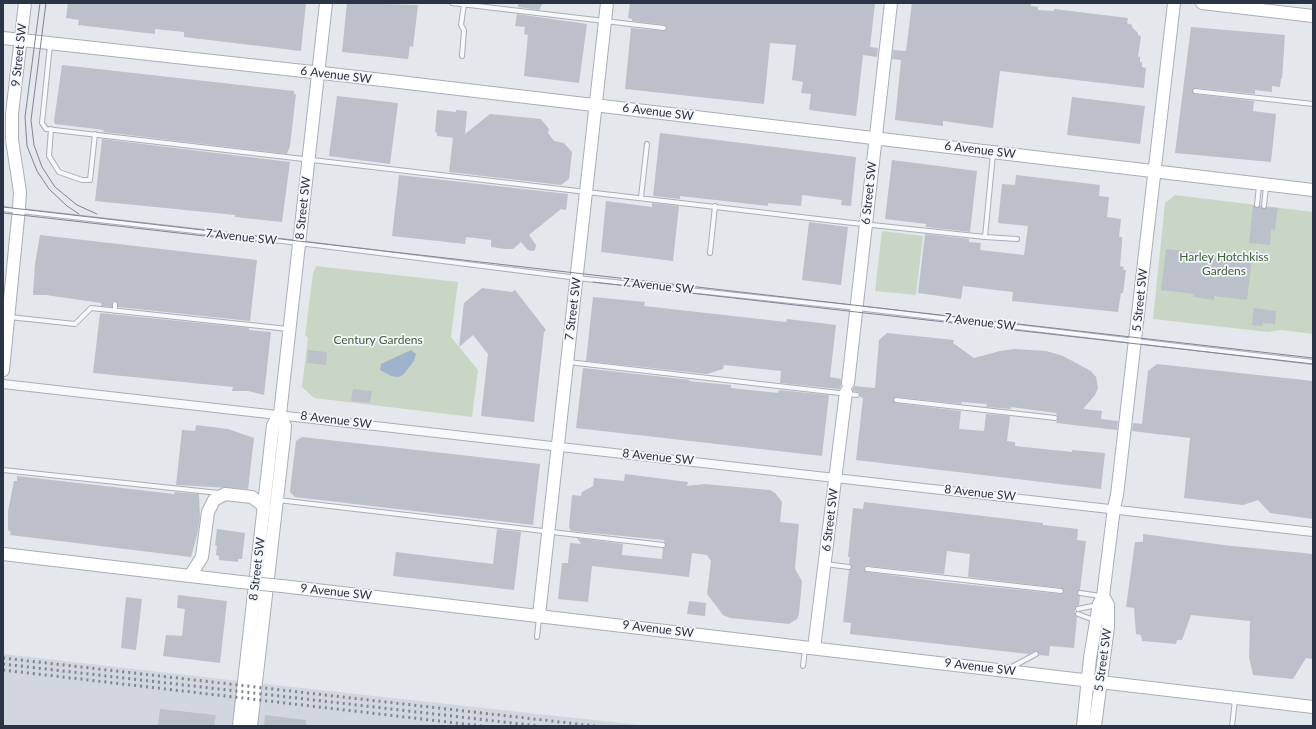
<!DOCTYPE html>
<html>
<head>
<meta charset="utf-8">
<style>
	body { margin:0 }
	#map { position:relative; width:1316px; height:729px; overflow:hidden; background:#e4e7ec; font-family:Lato,sans-serif }
	canvas { display:block }
	.frame { position:absolute; inset:0; border:4px solid #2b3445; pointer-events:none }
</style>
</head>
<body>
<div id="map">
<canvas width="1316" height="729"></canvas>
<div class="frame"></div>
</div>
<script>
const c = document.querySelector('canvas').getContext('2d');
c.lineJoin = 'round';
function fillPath(path, color) { c.fillStyle = color; c.fill(path, 'evenodd'); }
const toPath = rows => new Path2D(rows.map(r => 'M' + r).join(''));
function stroke(path, color, width, dash) { c.strokeStyle = color; c.lineWidth = width; c.lineCap = dash ? 'butt' : 'round'; c.setLineDash(dash || []); c.stroke(path); }
function drawText(font, color, halo, rows, align = 'center') {
  c.font = font + ' Lato,sans-serif'; c.lineWidth = 3.5; c.setLineDash([]); c.textBaseline = 'middle'; c.strokeStyle = halo; c.fillStyle = color; for (const [text, x, y, turn = 0] of rows) {
    c.save(); c.translate(x, y); c.rotate((+turn || 0) * Math.PI / 180); c.textAlign = isNaN(turn) ? turn : align; if (halo) c.strokeText(text, 0, 0); c.fillText(text, 0, 0); c.restore();
  }
}
fillPath(toPath([
	[3,654,265,684,648,726,3,726]
]), '#d2d6de');
fillPath(toPath([
	[1175,195,1313,212,1313,334,1281,330,1268,332,1153,319,1165,203],
	[882,231,923,236,916,295,875,291],
	[316,266,458,282,451,337,478,370,472,417,314,398,302,387,308,337,305,336,313,273]
]), '#c9d6c5');
fillPath(toPath([
	[411,350,416,354,414,361,403,375,398,377,391,376,380,370,381,364]
]), '#9fb4cc');
fillPath(toPath([
	[68,3,306,3,301,51,184,37,184,32,155,29,155,34,78,25,79,20,66,18],
	[347,3,418,5,413,47,410,46,408,59,342,52],
	[518,3,543,3,539,10,518,7],
	[630,3,875,3,870,47,878,48,877,57,863,55,856,116,809,110,811,94,801,93,803,82,792,80,796,45,770,43,764,104,625,89,631,28,664,31,667,28,664,25,632,21,632,19,628,18],
	[912,3,1022,3,1031,4,1031,6,1038,7,1038,10,1054,11,1054,9,1128,18,1127,23,1132,25,1132,27,1138,33,1138,35,1141,36,1138,57,1140,57,1140,62,1142,62,1142,67,1146,68,1144,88,1000,71,993,128,943,121,943,126,895,120,901,60,892,59,893,50,906,51],
	[517,14,587,24,579,83,524,76,528,35,524,34,525,27,515,26],
	[1191,27,1285,35,1282,79,1281,78,1280,87,1272,86,1272,92,1255,90,1255,94,1195,88,1192,90,1195,94,1254,101,1253,111,1276,114,1271,162,1175,153],
	[62,65,294,91,294,94,296,94,290,146,287,154,103,132,104,130,55,124,54,121],
	[337,96,398,103,390,164,329,156],
	[1072,97,1145,106,1140,144,1067,135],
	[437,110,456,112,456,110,467,111,465,134,490,114,541,119,549,129,548,133,554,141,564,143,572,152,569,179,561,185,449,172,453,138,437,136,437,133,435,132],
	[660,133,856,157,851,206,841,205,842,200,802,195,801,206,768,203,768,206,680,196,680,199,653,196],
	[102,139,290,162,282,222,235,217,235,215,95,201],
	[892,160,977,171,970,232,926,227,926,224,885,219],
	[399,175,568,194,566,210,561,209,529,235,536,245,535,250,532,251,528,250,521,242,513,249,506,249,491,247,491,240,466,237,465,244,392,236],
	[1016,175,1100,185,1099,196,1109,197,1107,217,1121,219,1119,237,1122,237,1122,243,1120,266,1124,267,1123,270,1126,270,1123,293,1121,293,1118,312,1012,301,1013,292,963,286,961,299,918,293,925,234,969,239,969,242,981,243,980,250,1024,255,1028,226,998,223,1002,184,1015,185],
	[606,201,652,207,652,203,679,206,673,261,601,252],
	[1253,205,1256,208,1261,206,1263,209,1267,207,1278,208,1275,230,1271,229,1270,245,1249,243],
	[809,222,848,227,841,285,802,280],
	[40,235,257,260,250,321,118,307,118,303,115,301,112,302,112,307,101,306,101,303,46,295,33,295,35,264],
	[1166,249,1252,258,1247,300,1214,296,1214,300,1193,297,1194,294,1161,290],
	[482,288,512,292,515,290,546,330,544,332,534,422,481,416,488,354,473,335,459,347,464,303],
	[593,297,645,302,644,306,786,322,787,319,836,325,830,377,841,379,841,386,839,389,780,383,781,371,724,365,723,369,707,374,586,361],
	[1254,308,1276,311,1275,324,1263,323,1262,326,1252,325],
	[100,313,249,328,249,330,271,332,264,395,248,391,232,391,233,387,93,373],
	[887,333,954,340,953,343,974,358,1000,351,1015,349,1046,351,1063,356,1091,371,1096,377,1098,388,1095,395,1083,409,1102,411,1101,419,1118,421,1117,430,1056,423,1058,418,1056,413,1011,407,1011,409,986,407,987,404,962,402,961,404,896,397,893,400,896,403,961,411,959,429,984,431,986,414,1010,416,1007,441,1015,442,1015,446,1072,452,1072,450,1105,453,1101,489,856,460,863,398,860,397,859,392,853,391,853,389,854,386,875,388,879,340],
	[308,350,327,352,326,365,307,363],
	[1157,364,1313,381,1313,519,1270,513,1258,500,1243,505,1184,498,1190,438,1132,431,1133,423,1142,424,1148,371],
	[583,368,691,380,688,381,731,385,731,388,778,393,779,390,829,395,822,456,576,428],
	[353,389,372,391,370,403,351,401],
	[196,425,228,429,254,438,248,489,176,485,182,430,195,431],
	[302,437,540,464,533,525,295,497,290,492,292,474,296,441],
	[625,474,688,482,687,486,704,484,770,490,775,493,782,502,780,522,799,524,795,569,802,581,799,614,797,619,789,624,730,618,723,615,707,594,711,561,707,555,692,553,689,577,592,566,588,602,558,599,562,563,568,563,570,543,581,544,577,538,623,544,622,555,662,559,663,548,666,546,664,540,571,531,569,527,572,495,581,496,582,492,593,486,594,478,624,481],
	[17,476,174,494,175,492,199,494,200,518,197,535,191,557,10,535,11,532,8,530,8,511,14,481,17,481],
	[864,502,1043,523,1043,525,1078,529,1077,540,1086,541,1080,590,1077,593,1080,596,1079,605,1075,608,1075,615,1077,617,1074,648,1050,646,1049,656,1039,655,1036,651,1029,654,850,634,851,623,843,622,849,570,852,567,849,563,850,557,848,557,853,508,863,509],
	[947,551,970,554,968,577,1061,588,1064,592,1061,594,943,582,867,572,864,570,864,567,867,566,944,574],
	[217,529,245,533,242,559,238,559,238,562,219,560,219,556,216,555,217,546,215,545],
	[497,529,521,532,514,590,393,576,396,552,493,564],
	[1143,534,1223,545,1313,554,1313,659,1306,658,1293,679,1253,675,1249,657,1250,621,1191,615,1182,640,1177,640,1176,644,1142,641,1141,635,1136,634,1134,608,1126,607,1135,542,1143,542],
	[178,595,227,601,220,663,163,656,166,635,182,636,185,609,177,608],
	[126,597,142,599,136,650,121,648],
	[689,601,706,603,705,616,687,614],
	[160,709,216,715,214,726,158,726],
	[265,715,306,720,306,726,264,726]
]), '#bbc0ca');
const lane = toPath([
	[452,3,664,28],
	[50,45,42,123,46,129,844,222,985,237,993,154],
	[462,56,464,30,461,25,464,4],
	[1195,91,1313,104],
	[51,129,49,156,59,172,82,180,90,180,95,134],
	[641,197,647,144],
	[1257,205,1259,186],
	[1264,206,1266,187],
	[3,209,299,243,586,279,857,308,1313,362],
	[985,237,1017,239],
	[710,253,715,206],
	[115,311,115,304],
	[9,317,75,324,91,308,288,329],
	[568,362,857,395],
	[896,400,1055,418],
	[3,470,219,493],
	[278,500,663,545],
	[825,564,849,567],
	[867,569,1061,591],
	[1080,593,1101,596],
	[1078,609,1097,605],
	[1078,614,1094,620],
	[537,637,539,617],
	[803,666,805,649],
	[1010,668,1036,654],
	[1232,726,1235,700]
]);
const street = toPath([
	[3,384,1313,532]
]);
const secondary = toPath([
	[1202,3,1313,16],
	[3,38,340,75,1313,190],
	[3,370,19,208,20,192,12,140,12,114,25,3],
	[848,383,891,3],
	[3,554,241,582],
	[190,576,202,557,208,512,214,500,225,494,252,497,261,504,264,509],
	[282,586,1313,707],
	[539,615,607,3],
	[814,648,846,392],
	[239,726,273,425,280,414,326,3],
	[251,726,284,438,285,426,280,414],
	[1083,726,1090,658,1099,604,1103,596,1114,508,1117,495,1174,3],
	[1095,726,1108,627,1108,605,1103,596]
]);
stroke(lane, '#a9aeb7', 6);
stroke(street, '#a9aeb7', 10);
stroke(secondary, '#a9aeb7', 14);
stroke(lane, '#f7f8fa', 4);
stroke(street, '#f7f8fa', 8);
stroke(secondary, '#fff', 12);
stroke(toPath([
	[40,3,25,117,27,146,37,171,49,189,67,206,79,214],
	[46,3,31,120,34,145,42,167,55,187,77,205,97,214],
	[3,207,1313,358],
	[3,213,275,244],
	[593,282,1313,364]
]), '#7d8696', 1);
stroke(toPath([
	[3,658,595,726],
	[3,664,538,726],
	[3,670,482,726]
]), '#7d8696', 3, [2, 4]);
const secondaryBridge = toPath([
	[241,582,282,586]
]);
stroke(secondaryBridge, '#a9aeb7', 14, []);
stroke(secondaryBridge, '#fff', 12);
drawText('12px', '#2b3445', '#f4f6f9', [
	["9 Street SW",19,55,-84],
	["6 Avenue SW",336,75,7],
	["6 Avenue SW",658,112,7],
	["6 Avenue SW",980,150,7],
	["6 Street SW",869,193,-84],
	["8 Street SW",303,208,-84],
	["7 Avenue SW",241,237,6],
	["7 Avenue SW",658,286,6],
	["5 Street SW",1140,300,-84],
	["7 Street SW",573,309,-83],
	["7 Avenue SW",980,322,7],
	["8 Avenue SW",336,420,7],
	["8 Avenue SW",658,457,6],
	["8 Avenue SW",980,493,6],
	["6 Street SW",830,520,-83],
	["8 Street SW",257,569,-83],
	["9 Avenue SW",336,592,6],
	["9 Avenue SW",658,629,7],
	["5 Street SW",1103,660,-82],
	["9 Avenue SW",980,667,7]
]);
drawText('12px', '#3f6138', '#f4f6f9', [
	["Harley Hotchkiss",1224,257],
	["Gardens",1224,271],
	["Century Gardens",378,340]
]);
</script>
</body>
</html>
